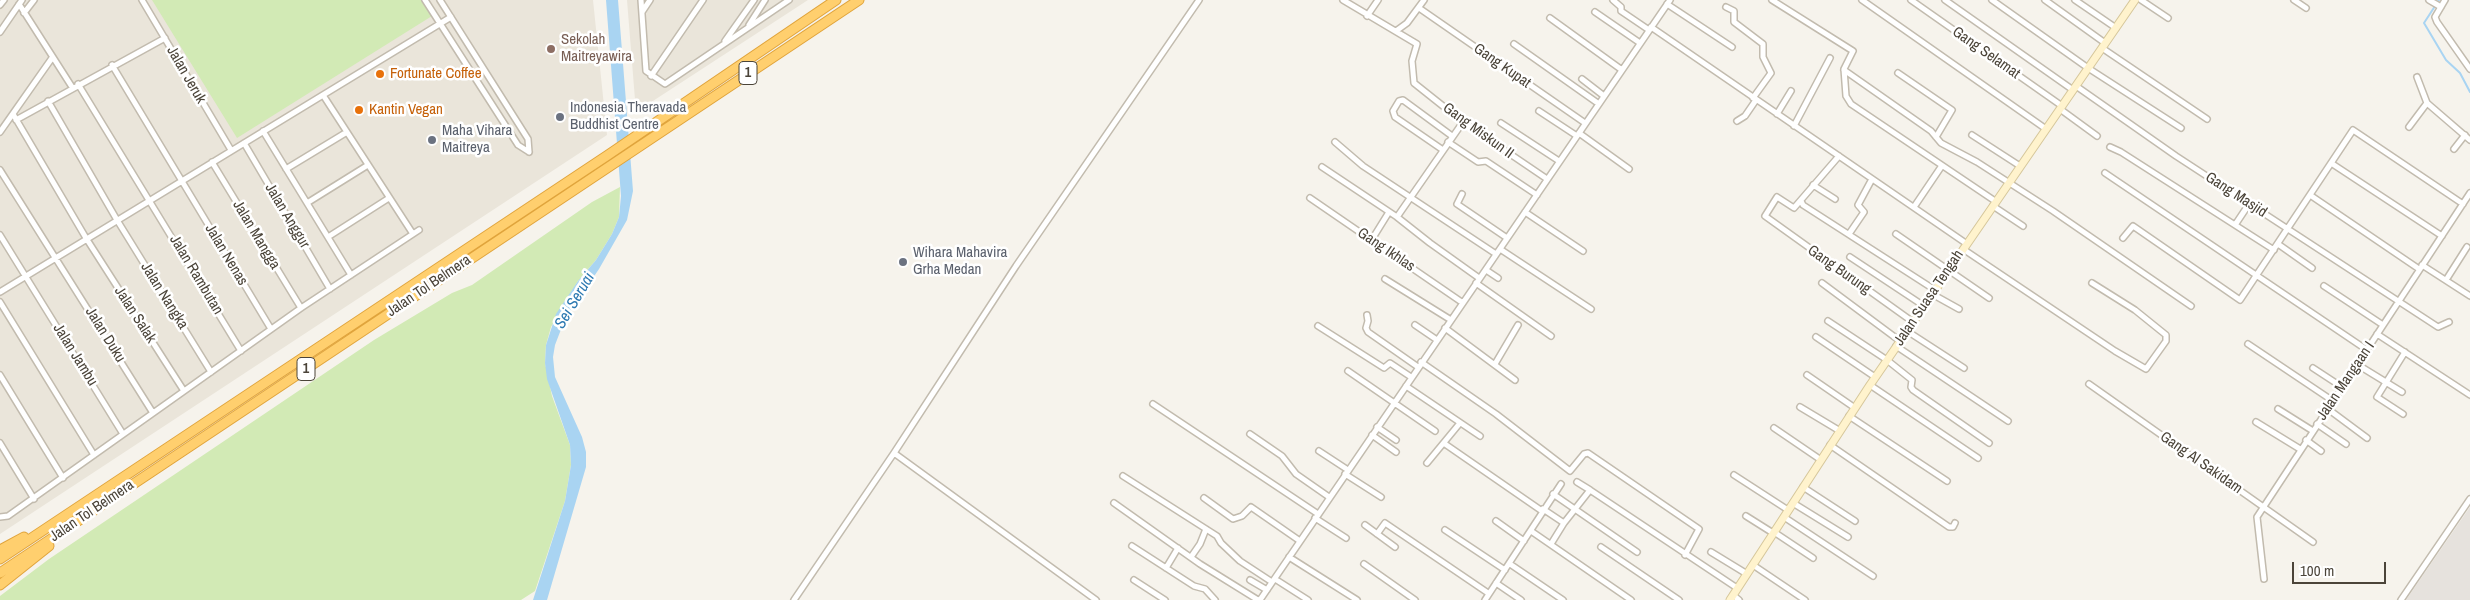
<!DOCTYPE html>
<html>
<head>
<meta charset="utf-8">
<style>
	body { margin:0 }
	#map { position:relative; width:2470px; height:600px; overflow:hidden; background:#f6f3ec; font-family:"Archivo Narrow",sans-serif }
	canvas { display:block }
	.scale { position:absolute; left:2292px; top:562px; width:94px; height:22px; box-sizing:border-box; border:2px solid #4b4439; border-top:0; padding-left:6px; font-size:15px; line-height:18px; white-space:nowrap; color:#4b4439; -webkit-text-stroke:4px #fff; paint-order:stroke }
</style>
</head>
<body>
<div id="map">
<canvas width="2470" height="600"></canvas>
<div class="scale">100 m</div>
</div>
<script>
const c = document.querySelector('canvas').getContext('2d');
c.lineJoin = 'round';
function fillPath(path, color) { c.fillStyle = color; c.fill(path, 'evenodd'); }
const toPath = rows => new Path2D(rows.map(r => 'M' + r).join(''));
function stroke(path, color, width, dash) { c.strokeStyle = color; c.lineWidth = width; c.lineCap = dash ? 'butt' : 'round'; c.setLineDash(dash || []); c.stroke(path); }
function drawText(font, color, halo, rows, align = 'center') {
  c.font = font + ' "Archivo Narrow",sans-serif'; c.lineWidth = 5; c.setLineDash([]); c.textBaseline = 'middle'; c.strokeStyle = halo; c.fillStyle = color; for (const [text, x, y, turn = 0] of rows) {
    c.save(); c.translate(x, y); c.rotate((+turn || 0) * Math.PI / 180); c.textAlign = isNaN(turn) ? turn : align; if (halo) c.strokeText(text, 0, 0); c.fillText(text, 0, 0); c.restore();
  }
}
fillPath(toPath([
	[0,0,593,0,607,135,0,534],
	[627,0,808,0,636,112]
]), '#eae5da');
fillPath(toPath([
	[2470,507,2470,600,2406,600]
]), '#e6e2dd');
fillPath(toPath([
	[152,0,423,0,432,16,237,138],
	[620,187,619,217,612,234,596,260,578,281,551,327,546,345,545,363,552,396,570,445,571,465,565,501,535,591,521,600,0,600,0,596,49,559,374,340,452,293,472,285,592,202]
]), '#d2eab5');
fillPath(toPath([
	[606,0,618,0,633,191,627,220,599,269,565,319,555,345,553,357,555,377,582,437,586,452,586,467,547,600,533,600,565,501,571,465,570,445,547,379,545,363,546,345,556,314,578,281,596,260,612,234,619,217,621,196]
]), '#a9d4f2');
stroke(toPath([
	[2439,0,2424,23,2446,60,2460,73,2470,92]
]), '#a9d4f2', 2);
const street = toPath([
	[142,0,231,150],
	[425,0,518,145,529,152],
	[440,0,528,139,529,152],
	[641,0,646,71,665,84,789,0],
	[1343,0,1417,44,1412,61,1414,83,1463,122,1547,179],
	[1613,0,1621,7,1621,11,1649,30],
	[1772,0,1853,51,1844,69,1846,96,1851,104,1995,201],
	[1862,0,2046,129],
	[1911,0,2062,106],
	[1945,0,2073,90],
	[1992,0,2088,68,2181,128],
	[2045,0,2105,43],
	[2075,0,2116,28],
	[2141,0,2168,18],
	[2294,0,2306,8],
	[2429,0,2441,7],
	[2445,0,2435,17,2437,22,2470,69],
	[19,4,72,87],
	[1667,4,1732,47],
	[0,5,4,0],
	[1726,7,1734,11,1734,22,1763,44,1763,57,1771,73,1753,98],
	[1419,8,1585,123],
	[642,12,650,0],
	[1595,12,1640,43],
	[24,13,34,0],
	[1367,16,1378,0],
	[1550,18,1622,70],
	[749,25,765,0],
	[1651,27,1967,244],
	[1396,31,1407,23,1424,0],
	[0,32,22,0],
	[725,41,754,0],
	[1514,44,1599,104],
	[2102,48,2207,119],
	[112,65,271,329],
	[1844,70,1931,131,1941,143,1977,162,2053,211,2191,306],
	[1898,73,1952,110,1936,137],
	[651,76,703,0],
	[2417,77,2427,103,2470,140],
	[1582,79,1604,96],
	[78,84,241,351],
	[2076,86,2176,156,2438,327,2449,322],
	[323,95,451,17],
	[48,101,117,220,211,372],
	[2060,109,2097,136],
	[1539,111,1577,136],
	[13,114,86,238,184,391],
	[1777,114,1791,91],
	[16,120,165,38],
	[1737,121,1745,116,1756,100],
	[1463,122,1397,217,1430,243,1479,278],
	[1501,123,1559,161],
	[1794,126,1830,58],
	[2409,127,2427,103],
	[263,131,351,275],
	[0,132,52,58],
	[1579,133,1629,169],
	[1972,135,2020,166],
	[1335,142,1363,166,1496,254],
	[1448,142,1478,162,1486,161,1537,195],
	[244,143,330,289],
	[2110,147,2121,152,2274,250],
	[2454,149,2465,135],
	[1443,150,1395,117,1393,111,1399,101,1403,100,1452,136],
	[1839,156,1794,208,1777,197,1765,216,1913,322],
	[212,162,301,308],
	[2331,163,2442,236],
	[1322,167,1397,217],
	[286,169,347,132],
	[0,170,153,413],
	[2105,173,2367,350],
	[1813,185,1835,199],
	[1462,194,1457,204,1507,238],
	[2310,195,2419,269],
	[1310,198,1463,303],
	[1801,201,1803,205,1935,290],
	[307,203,368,165],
	[1993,206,2023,226],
	[1914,207,1941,167],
	[1525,212,1583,251],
	[2235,225,2249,204],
	[1849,234,1864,212,1858,205,1872,179],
	[1896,234,1989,298],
	[0,235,123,434],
	[328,237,389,198],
	[2123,238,2133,226,2240,300,2353,130,2463,204],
	[1371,241,1389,212],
	[2278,244,2312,268],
	[1500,249,1591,309],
	[1963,249,2115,351,2146,369,2166,341,2166,335,2135,310,2092,283],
	[1850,257,1924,306],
	[2422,265,2470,296],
	[1486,270,1498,278],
	[1385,279,1451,320],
	[2446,280,2467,247],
	[1476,283,1551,336],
	[1822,283,1900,341],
	[2324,286,2383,325],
	[0,292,323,95,413,234],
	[1932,294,1959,309],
	[0,302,94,455],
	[1367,315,1368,321,1366,328,1368,332,1418,367],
	[1828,321,1887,360,1912,380,1911,387,1913,390,1989,443],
	[1415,325,1437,340],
	[1318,326,1384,368,1390,363,1411,377],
	[1445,328,1515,380],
	[1907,331,1964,368],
	[2377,334,2470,395],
	[1816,337,1875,377],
	[2248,344,2333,401],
	[1896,346,2008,421],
	[1421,362,1496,414,1570,471,1584,454,1588,453,1699,529,1685,555],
	[1495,364,1518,325],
	[2358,365,2402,392],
	[2313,368,2342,387],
	[1348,371,1435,431],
	[0,375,63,478],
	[1807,375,1855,408],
	[2089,384,2313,542],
	[1870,385,1978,458],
	[1406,386,1480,436],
	[1153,404,1318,514],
	[1800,407,1840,431],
	[2278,409,2313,431],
	[2328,409,2367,438],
	[2403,414,2377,397,2405,352],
	[1849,416,1947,481],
	[2256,422,2300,449],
	[2317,424,2346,444],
	[1377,427,1396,440],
	[1774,428,1821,460],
	[1250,434,1282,456,1296,474,1329,497],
	[1372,435,1396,452],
	[2306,440,2321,451],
	[0,443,34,499],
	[1445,444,1542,511],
	[1830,445,1949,527,1953,527,1955,523],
	[1319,451,1348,470],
	[894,453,1096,600],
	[1427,463,1460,423],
	[1345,474,1381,497],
	[1734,475,1788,510],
	[1123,476,1217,536,1221,543,1240,561,1272,582],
	[1803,487,1855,521],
	[1590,490,1737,588],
	[1553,494,1637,552],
	[1204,498,1233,519,1242,516,1251,507,1300,541],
	[1114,503,1200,564,1258,600],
	[1793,503,1848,537],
	[1543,509,1564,523],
	[1746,516,1773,533],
	[0,517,8,516,301,308,419,230],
	[1784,517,1873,576],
	[1315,518,1346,538],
	[1496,521,1524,541],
	[1365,525,1395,547],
	[1445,530,1505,570],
	[1531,531,1631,600],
	[1774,532,1813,558],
	[1377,534,1385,523,1488,593],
	[1551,544,1564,523,1590,490,1577,482],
	[1132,546,1194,586,1205,589,1215,600],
	[1601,547,1679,600],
	[1711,552,1747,574],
	[1191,557,1200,544,1206,529],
	[1289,557,1357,600],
	[1364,564,1415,600],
	[1510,564,1563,600],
	[1753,565,1805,600],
	[1166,568,1178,548],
	[1275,579,1308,600],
	[2264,579,2257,517,2470,193],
	[1134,580,1165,600],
	[1250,580,1267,590],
	[1496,583,1521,600],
	[1733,595,1739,600],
	[794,600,894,453,1016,266,1199,0],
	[1260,600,1670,0],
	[1485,600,1561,484],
	[2401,600,2470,499]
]);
const secondary = toPath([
	[1730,600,1870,385,2135,0]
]);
const highway = toPath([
	[0,550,24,537],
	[0,559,608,155,836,0],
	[0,573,859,0],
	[0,585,49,546]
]);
stroke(street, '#c2bbae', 8);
stroke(secondary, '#d6c79b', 9);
stroke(highway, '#e0a43c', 11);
stroke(street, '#fff', 5);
stroke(secondary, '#fff3cd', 7);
stroke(highway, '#ffcf6e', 9);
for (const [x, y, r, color] of [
	[551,49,5,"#8d6e63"],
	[380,74,5,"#e8710a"],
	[359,110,5,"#e8710a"],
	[560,117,5,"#6b7280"],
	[432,140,5,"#6b7280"],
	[903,262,5,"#6b7280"]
]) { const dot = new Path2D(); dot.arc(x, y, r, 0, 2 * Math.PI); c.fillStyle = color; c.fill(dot); stroke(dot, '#fff', 2); }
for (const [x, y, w] of [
	[748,73,18],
	[306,369,18]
]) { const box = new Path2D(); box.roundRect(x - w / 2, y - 11.5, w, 23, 4); c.fillStyle = '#fff'; c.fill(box); stroke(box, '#4b4439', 1); }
drawText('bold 14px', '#4b4439', null, [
	["1",748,73],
	["1",306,369]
]);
drawText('15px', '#785e54', '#fff', [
	["Sekolah",561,40],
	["Maitreyawira",561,57]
], 'left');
drawText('15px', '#4b4439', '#fff', [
	["Gang Selamat",1986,53,35],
	["Gang Kupat",1502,66,35],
	["Jalan Jeruk",186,75,60],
	["Gang Miskun II",1478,131,36],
	["Gang Masjid",2236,195,33],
	["Jalan Anggur",287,216,59],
	["Jalan Mangga",256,235,59],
	["Gang Ikhlas",1386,250,34],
	["Jalan Nenas",226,255,59],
	["Gang Burung",1839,270,35],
	["Jalan Rambutan",196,275,59],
	["Jalan Tol Belmera",429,286,-34],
	["Jalan Nangka",164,296,58],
	["Jalan Suasa Tengah",1929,298,-56],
	["Jalan Salak",135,315,57],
	["Jalan Duku",105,335,58],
	["Jalan Jambu",75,355,58],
	["Jalan Mangaan I",2346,381,-56],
	["Gang Al Sakidam",2201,463,35],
	["Jalan Tol Belmera",92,511,-34]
]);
drawText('15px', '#c56008', '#fff', [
	["Fortunate Coffee",390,74],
	["Kantin Vegan",369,110]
], 'left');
drawText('15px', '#5b616d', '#fff', [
	["Indonesia Theravada",570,108],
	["Buddhist Centre",570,125],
	["Maha Vihara",442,131],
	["Maitreya",442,148],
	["Wihara Mahavira",913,253],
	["Grha Medan",913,270]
], 'left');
drawText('italic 16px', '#2e7ab2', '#fff', [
	["Sei Seruai",575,301,-59]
]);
</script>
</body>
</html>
